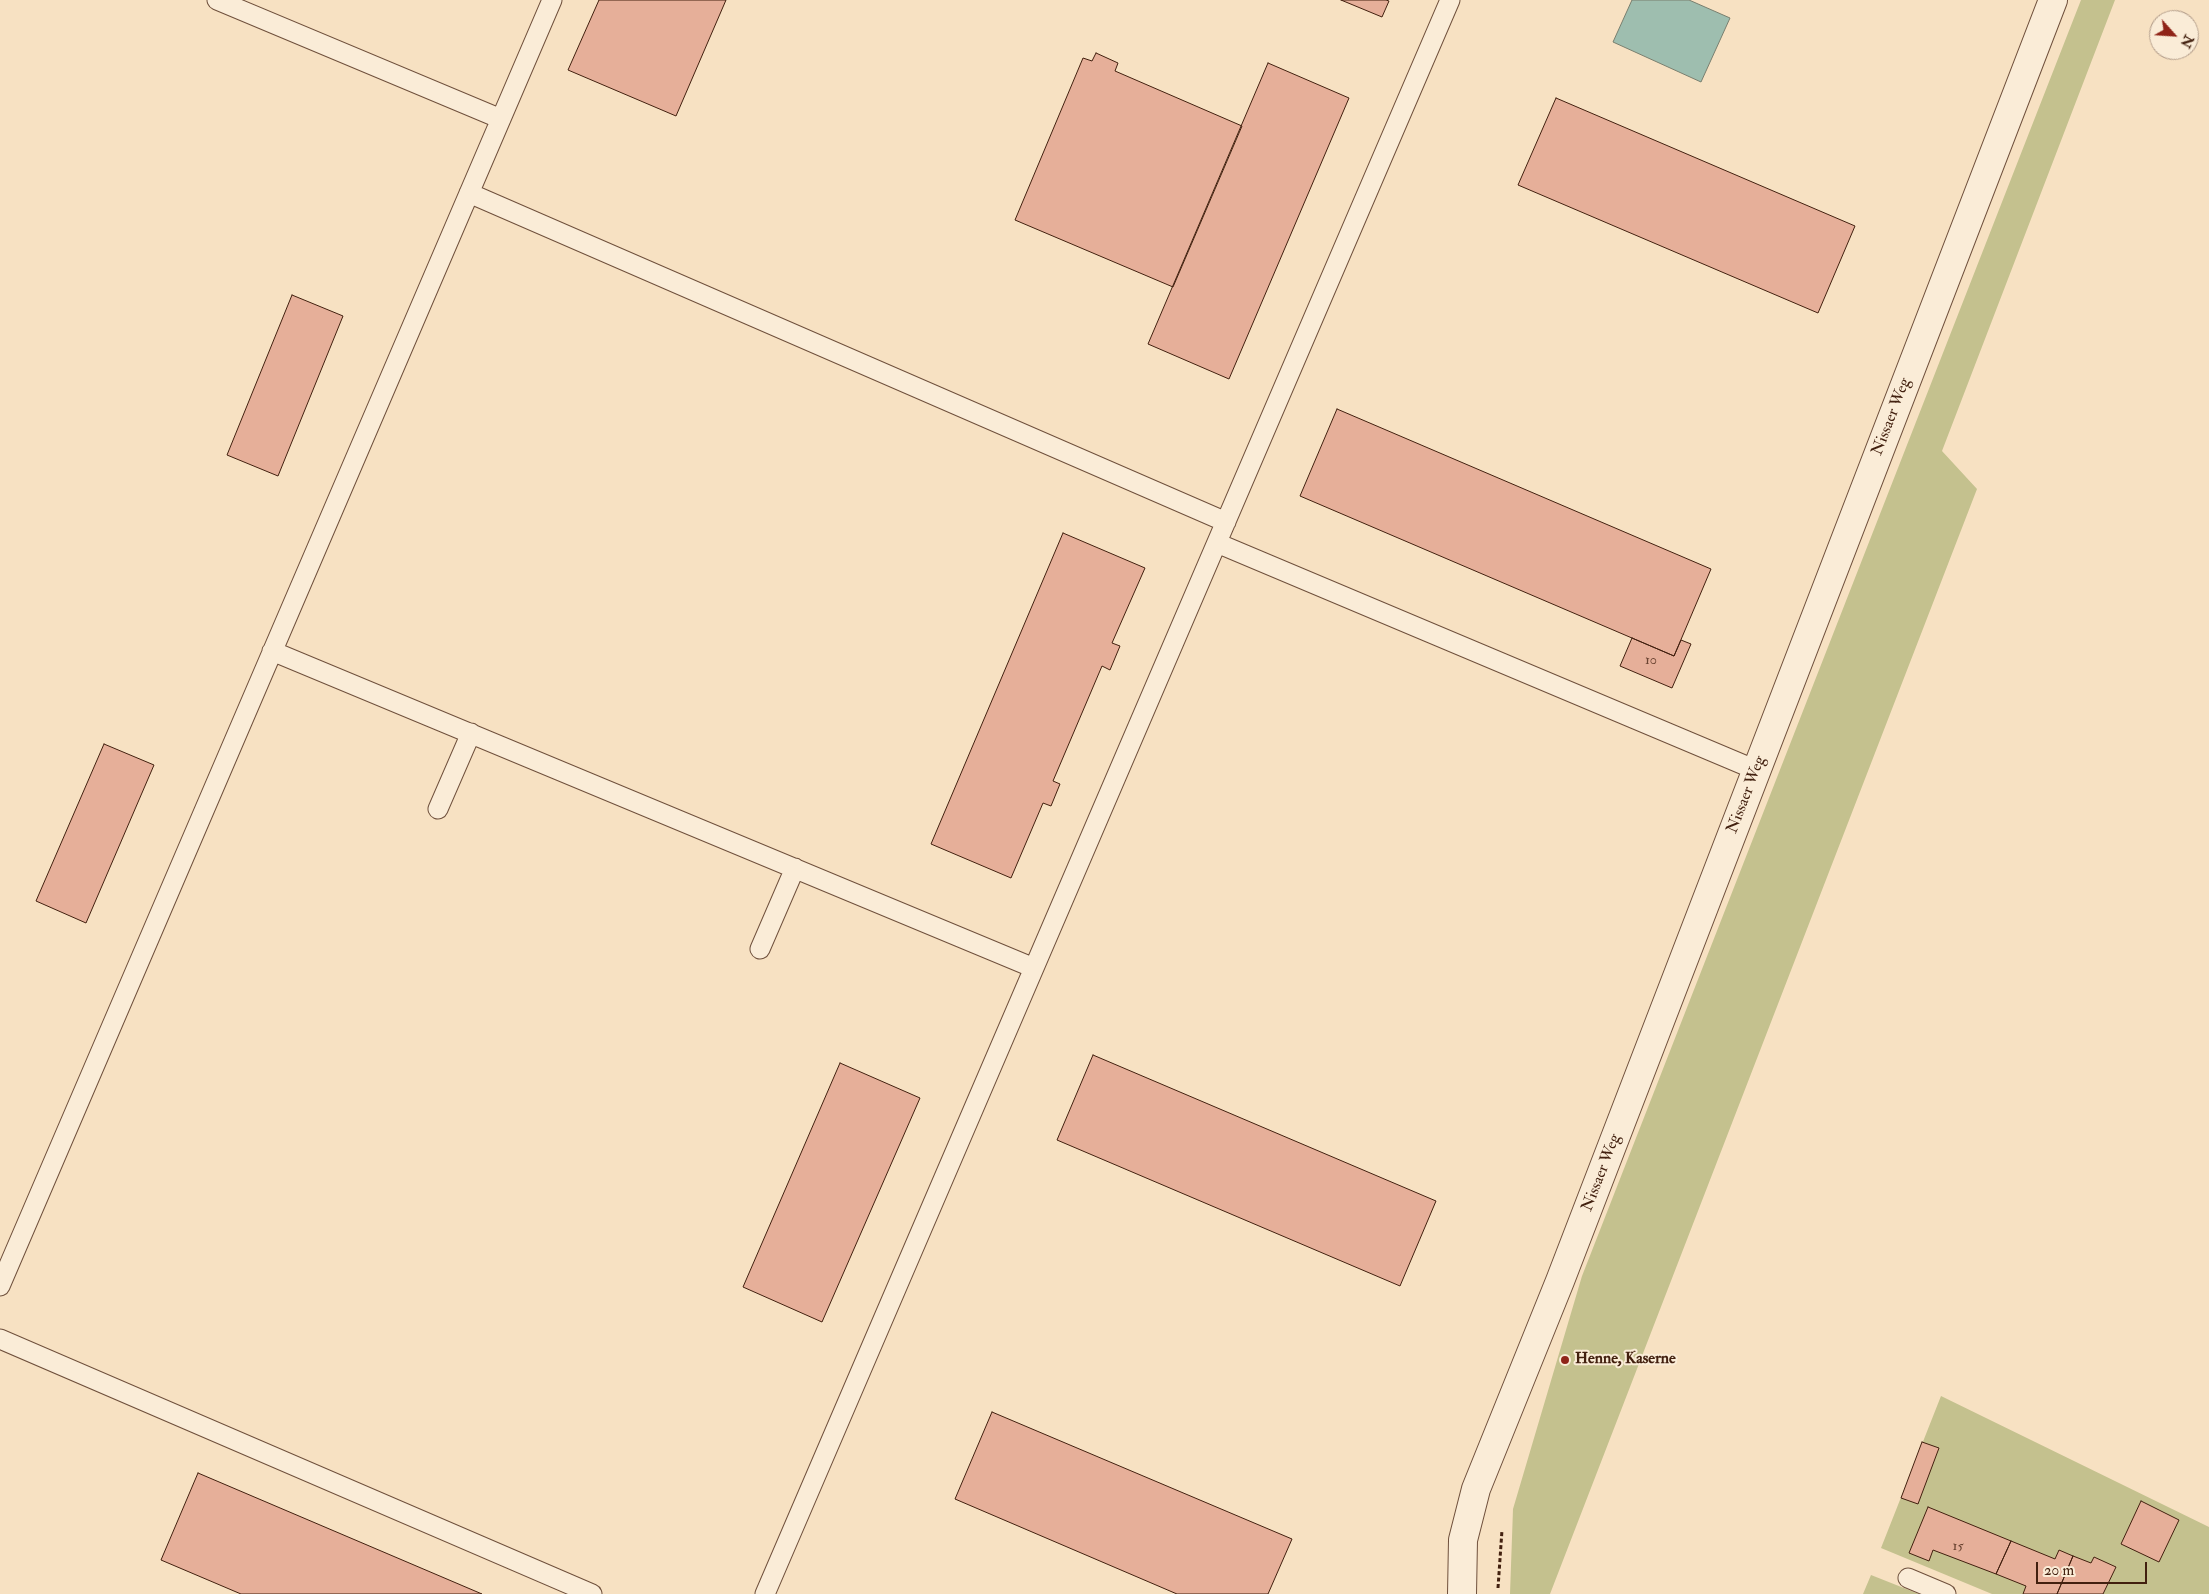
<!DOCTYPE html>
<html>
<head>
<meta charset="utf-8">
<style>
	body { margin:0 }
	#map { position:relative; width:2209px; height:1594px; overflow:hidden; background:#f7e1c2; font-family:"IM FELL Double Pica",serif }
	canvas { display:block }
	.north { position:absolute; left:2149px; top:10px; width:50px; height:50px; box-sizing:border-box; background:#faecd7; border:1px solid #b09a87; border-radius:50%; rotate:116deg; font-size:14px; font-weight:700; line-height:20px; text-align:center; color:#42200f }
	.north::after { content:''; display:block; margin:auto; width:18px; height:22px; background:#8f2418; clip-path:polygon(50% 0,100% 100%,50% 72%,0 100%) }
	.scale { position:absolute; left:2036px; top:1562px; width:111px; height:22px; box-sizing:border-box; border:2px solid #42200f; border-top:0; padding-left:6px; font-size:15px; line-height:18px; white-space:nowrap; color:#42200f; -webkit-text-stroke:4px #faecd7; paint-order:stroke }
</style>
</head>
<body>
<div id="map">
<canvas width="2209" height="1594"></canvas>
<div class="north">N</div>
<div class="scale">20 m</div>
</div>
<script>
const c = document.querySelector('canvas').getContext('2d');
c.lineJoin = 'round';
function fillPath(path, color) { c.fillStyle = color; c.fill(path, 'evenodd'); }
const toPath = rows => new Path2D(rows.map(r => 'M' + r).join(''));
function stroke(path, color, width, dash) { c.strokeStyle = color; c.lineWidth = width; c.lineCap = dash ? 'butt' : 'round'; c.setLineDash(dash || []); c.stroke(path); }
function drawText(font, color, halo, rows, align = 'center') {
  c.font = font + ' "IM FELL Double Pica",serif'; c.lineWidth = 4; c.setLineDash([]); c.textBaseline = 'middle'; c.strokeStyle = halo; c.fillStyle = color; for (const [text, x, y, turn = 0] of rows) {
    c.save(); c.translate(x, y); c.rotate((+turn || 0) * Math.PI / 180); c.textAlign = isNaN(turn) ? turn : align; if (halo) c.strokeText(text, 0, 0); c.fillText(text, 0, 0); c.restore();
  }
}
fillPath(toPath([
	[2081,0,2115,0,1942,451,1977,489,1550,1594,1510,1594,1513,1509,1582,1276],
	[1941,1396,2209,1527,2209,1594,1992,1594,1881,1548],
	[1871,1575,1919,1594,1863,1594]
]), '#c4c18e');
const water = toPath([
	[1632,0,1689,0,1730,18,1701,82,1613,42,1632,0]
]);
fillPath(water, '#9ebeaf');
stroke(water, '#797f6f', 1);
const building = toPath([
	[599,0,726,0,676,116,568,70,599,0],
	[1341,0,1386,0,1389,1,1382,17,1341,0],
	[1096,53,1118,63,1115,71,1242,126,1173,287,1015,220,1083,58,1092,61,1096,53],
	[1268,63,1349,98,1229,379,1148,344,1268,63],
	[1556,98,1855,226,1818,313,1518,185,1556,98],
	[292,295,343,316,278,476,227,455,292,295],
	[1337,409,1711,569,1674,656,1300,496,1337,409],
	[1063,533,1145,568,1112,643,1120,646,1110,670,1102,666,1053,781,1060,784,1051,806,1043,803,1011,878,931,844,1063,533],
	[1632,638,1674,656,1681,640,1691,644,1672,688,1620,666,1632,638],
	[104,744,154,765,86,923,36,901,104,744],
	[1093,1055,1436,1201,1400,1286,1057,1140,1093,1055],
	[840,1063,920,1098,822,1322,743,1287,840,1063],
	[992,1412,1292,1539,1268,1594,1177,1594,955,1499,992,1412],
	[1922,1442,1939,1448,1918,1504,1901,1498,1922,1442],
	[198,1473,482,1594,241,1594,161,1560,198,1473],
	[2141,1501,2179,1520,2159,1562,2121,1544,2141,1501],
	[1928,1507,2011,1541,1996,1574,1933,1550,1929,1561,1909,1553,1928,1507],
	[2011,1541,2055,1559,2059,1550,2073,1556,2057,1594,2023,1594,2026,1586,1996,1574,2011,1541],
	[2073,1556,2091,1563,2094,1557,2116,1567,2103,1594,2057,1594,2073,1556]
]);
fillPath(building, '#e6af99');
stroke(building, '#42200f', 1);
const service = toPath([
	[217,0,501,119],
	[469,193,1226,522],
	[1217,543,1756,770],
	[272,651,1034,968],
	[438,809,471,733],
	[760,949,795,868],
	[0,1286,552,0],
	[0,1339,592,1594],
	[1908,1578,1946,1594],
	[765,1594,1450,0]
]);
const minor = toPath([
	[1462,1594,1463,1540,1476,1489,1560,1281,2053,0]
]);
stroke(service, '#6f503c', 21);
stroke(minor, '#6f503c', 30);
stroke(toPath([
	[1498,1588,1502,1530]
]), '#42200f', 3, [4, 2.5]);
stroke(service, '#faecd7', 19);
stroke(minor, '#faecd7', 28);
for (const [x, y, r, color] of [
	[1565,1360,5,"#8f2418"]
]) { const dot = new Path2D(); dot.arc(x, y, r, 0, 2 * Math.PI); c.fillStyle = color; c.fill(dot); stroke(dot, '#faecd7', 2); }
drawText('14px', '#6b4432', null, [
	["10",1651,661],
	["15",1958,1547]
]);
drawText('16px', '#42200f', '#faecd7', [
	["Nissaer Weg",1892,417,-69],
	["Nissaer Weg",1747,795,-69],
	["Nissaer Weg",1602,1173,-69]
]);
drawText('bold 16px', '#42200f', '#faecd7', [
	["Henne, Kaserne",1575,1360]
], 'left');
</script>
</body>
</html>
